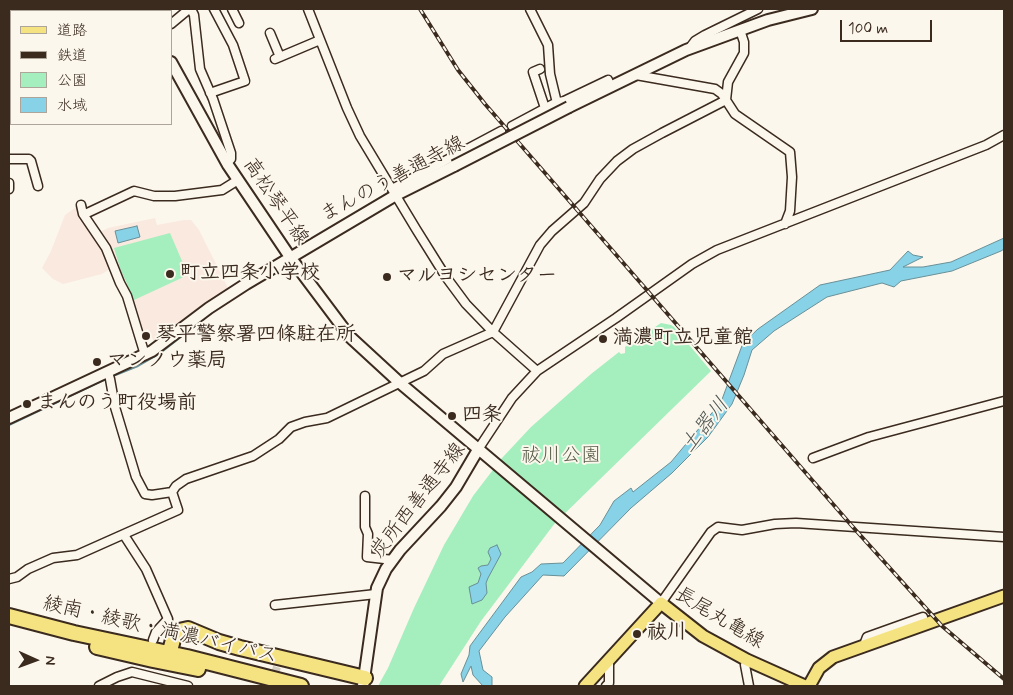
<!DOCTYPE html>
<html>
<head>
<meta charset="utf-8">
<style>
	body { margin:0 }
	#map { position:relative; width:1013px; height:695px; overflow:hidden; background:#fbf7ec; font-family:Mynerve,"Klee One",sans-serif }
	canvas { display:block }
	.frame { position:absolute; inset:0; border:10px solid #3b2a1e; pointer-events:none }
	.legend { position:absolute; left:10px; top:10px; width:162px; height:115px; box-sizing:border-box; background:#fbf7ec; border:1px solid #aea59a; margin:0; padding:6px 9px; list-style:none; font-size:15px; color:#3b2a1e }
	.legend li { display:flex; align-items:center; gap:10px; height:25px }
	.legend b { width:25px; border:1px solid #aea59a }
	.north { position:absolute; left:10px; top:635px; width:50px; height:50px; -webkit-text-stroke:4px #fbf7ec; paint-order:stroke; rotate:92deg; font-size:14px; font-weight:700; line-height:20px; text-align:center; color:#3b2a1e }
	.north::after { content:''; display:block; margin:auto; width:18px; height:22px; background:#3b2a1e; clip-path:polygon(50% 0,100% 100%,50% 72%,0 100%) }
	.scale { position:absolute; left:840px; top:20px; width:92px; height:22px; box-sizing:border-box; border:2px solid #3b2a1e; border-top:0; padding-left:6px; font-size:15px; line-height:18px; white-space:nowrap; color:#3b2a1e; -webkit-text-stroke:4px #fbf7ec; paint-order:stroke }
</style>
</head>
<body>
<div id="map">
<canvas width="1013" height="695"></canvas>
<div class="frame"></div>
<ul class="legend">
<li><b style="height:6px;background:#f5e382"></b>道路</li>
<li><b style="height:6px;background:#3b2a1e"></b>鉄道</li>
<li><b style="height:14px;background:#a5eebd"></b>公園</li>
<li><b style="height:14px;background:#87d2e7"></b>水域</li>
</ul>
<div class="north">N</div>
<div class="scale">100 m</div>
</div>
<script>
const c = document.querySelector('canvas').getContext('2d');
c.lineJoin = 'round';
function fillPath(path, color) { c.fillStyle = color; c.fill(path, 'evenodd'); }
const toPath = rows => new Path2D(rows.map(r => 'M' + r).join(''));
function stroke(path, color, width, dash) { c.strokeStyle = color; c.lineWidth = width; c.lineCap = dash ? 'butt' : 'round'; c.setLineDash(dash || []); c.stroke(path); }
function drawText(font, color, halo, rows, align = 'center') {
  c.font = font + ' Mynerve,"Klee One",sans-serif'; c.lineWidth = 4; c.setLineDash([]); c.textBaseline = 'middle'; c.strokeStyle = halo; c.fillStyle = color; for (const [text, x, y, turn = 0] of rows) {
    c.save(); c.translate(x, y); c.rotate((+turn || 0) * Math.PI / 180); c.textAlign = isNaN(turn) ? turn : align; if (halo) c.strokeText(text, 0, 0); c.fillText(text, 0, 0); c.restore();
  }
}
fillPath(toPath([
	[79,205,104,249,112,268,102,274,63,284,53,279,42,268,51,251,65,215],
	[155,218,157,225,184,220,191,220,199,230,228,288,199,308,172,331,154,342,148,329,140,333,100,235,100,232,108,228]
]), '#fae9df');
fillPath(toPath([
	[170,233,188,275,134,300,120,268,114,248],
	[661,323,671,325,674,327,711,371,555,523,481,621,439,686,378,686,388,668,414,608,444,545,473,496,502,458,531,427,591,374,619,352,621,354,625,353,625,347]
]), '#a5eebd');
const water = toPath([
	[137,226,140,237,118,243,115,231,137,226],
	[1004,238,1004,249,1001,251,952,271,901,281,894,287,882,283,827,297,774,331,752,350,744,375,732,404,708,437,672,473,631,508,564,576,543,575,505,617,479,651,483,670,492,677,492,686,483,686,473,675,471,666,463,682,461,674,469,655,470,646,521,577,532,572,541,564,563,563,600,525,614,501,631,488,633,492,671,462,721,402,743,343,758,329,820,285,890,270,908,251,913,255,923,257,903,267,923,267,951,262,1004,238],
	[497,545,501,554,488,578,486,583,487,593,482,600,472,604,469,587,478,583,481,574,478,568,481,566,488,565,491,559,488,552,490,548,497,545]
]);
fillPath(water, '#87d2e7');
stroke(water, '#698f97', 1);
stroke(toPath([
	[113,376,138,366,159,354,205,318],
	[9,425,108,378]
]), '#698f97', 2);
stroke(toPath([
	[271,686,277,667]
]), '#d5cec3', 8, [8, 4]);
const street = toPath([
	[54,9,54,11],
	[191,9,194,15,200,69,213,99,231,153,231,159,227,163],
	[232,9,239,23],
	[308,9,347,108,360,136,416,229,446,277,466,304,493,332,537,371],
	[530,9,548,45,550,74,557,103],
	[171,24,189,9],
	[270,33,280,57],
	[9,43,11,43],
	[689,49,695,41,705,35,758,9],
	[275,59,320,40],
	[540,69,533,72,545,108],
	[636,75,715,89,722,94,735,114,790,152,792,177,790,211,785,224],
	[210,93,245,81,233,45,214,9],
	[512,126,555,103,564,101,608,80,611,87],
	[9,159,29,159,31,161,38,186],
	[9,183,9,189],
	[392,189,501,131],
	[81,205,83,214,106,248,120,283,127,296,145,355],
	[85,214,134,191,154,196,175,196,222,190,238,180],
	[108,372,110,379,115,407,136,477,145,494,152,495,172,492,176,486,186,479,253,456,279,439,291,427,305,422,327,418,424,371,443,354,493,332,540,245,552,231,584,203,600,179,617,161,633,149,662,133,726,100,728,82,744,53,744,42,740,30],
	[479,448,512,398,537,371,616,318,692,264,717,250,986,145,1004,135],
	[813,458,869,437,1004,401],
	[365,496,365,527,368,534,367,557,393,560],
	[124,535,146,569,168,619,156,632,153,640],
	[9,579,17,577,28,569,53,558,77,555,178,510,172,492],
	[661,603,711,532,718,527,742,530,775,524,796,523,1004,537],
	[275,605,376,594],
	[864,645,867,637,923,617],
	[747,660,745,665,749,686],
	[99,686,117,677,132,672,188,686],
	[606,686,609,683,609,660]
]);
const secondary = toPath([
	[143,9,144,11],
	[171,62,228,165,290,257,350,337,400,383,661,603],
	[569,107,686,50,768,20,812,9],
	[9,418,152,351,209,308,246,284,396,195,454,166],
	[363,686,377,588,386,569,400,550,441,506,456,487,479,448]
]);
const primary = toPath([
	[585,686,661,603,703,636,747,660,805,686],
	[809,686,819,668,833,657,1004,596]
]);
const highway = toPath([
	[9,616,74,633,187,657,301,686],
	[97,647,153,660,198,669],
	[167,662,174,636,179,631,188,629,219,642,240,648,365,678]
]);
stroke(street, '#3b2a1e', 11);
stroke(secondary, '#3b2a1e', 14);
stroke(primary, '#3b2a1e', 15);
stroke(highway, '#3b2a1e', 18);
stroke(street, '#fbf7ec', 8);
stroke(secondary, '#fbf7ec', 10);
stroke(primary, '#f5e382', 11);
stroke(highway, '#f5e382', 14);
const rail = toPath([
	[420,9,458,70,485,104,852,526,942,626,1004,679]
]);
stroke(rail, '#3b2a1e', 4);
stroke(rail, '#fbf7ec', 2, [5.5]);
const secondaryBridge = toPath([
	[454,166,569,107]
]);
stroke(secondaryBridge, '#3b2a1e', 14, []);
stroke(secondaryBridge, '#fbf7ec', 10);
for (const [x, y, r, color] of [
	[170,274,5,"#3b2a1e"],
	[387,277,5,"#3b2a1e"],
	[146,336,5,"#3b2a1e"],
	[603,339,5,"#3b2a1e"],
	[97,362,5,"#3b2a1e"],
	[27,404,5,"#3b2a1e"],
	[452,416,5,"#3b2a1e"],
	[637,634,5,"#3b2a1e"]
]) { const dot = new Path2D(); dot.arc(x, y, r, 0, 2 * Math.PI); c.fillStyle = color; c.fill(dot); stroke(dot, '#fbf7ec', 2); }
drawText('20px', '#3b2a1e', '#fbf7ec', [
	["まんのう善通寺線",393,180,-28],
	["高松琴平線",275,202,56],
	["炭所西善通寺線",419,501,-52],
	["長尾丸亀線",719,619,31],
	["綾南・綾歌・満濃バイパス",160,631,13]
]);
drawText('bold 20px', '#3b2a1e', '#fbf7ec', [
	["町立四条小学校",180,274],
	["マルヨシセンター",397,277],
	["琴平警察署四條駐在所",156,336],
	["満濃町立児童館",613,339],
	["マンノウ薬局",107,362],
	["まんのう町役場前",37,404],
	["四条",462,416],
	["祓川",647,634]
], 'left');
drawText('20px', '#565b46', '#fbf7ec', [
	["祓川公園",561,457]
]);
drawText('italic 21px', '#4e5450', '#fbf7ec', [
	["土器川",706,426,-52]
]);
</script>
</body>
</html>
